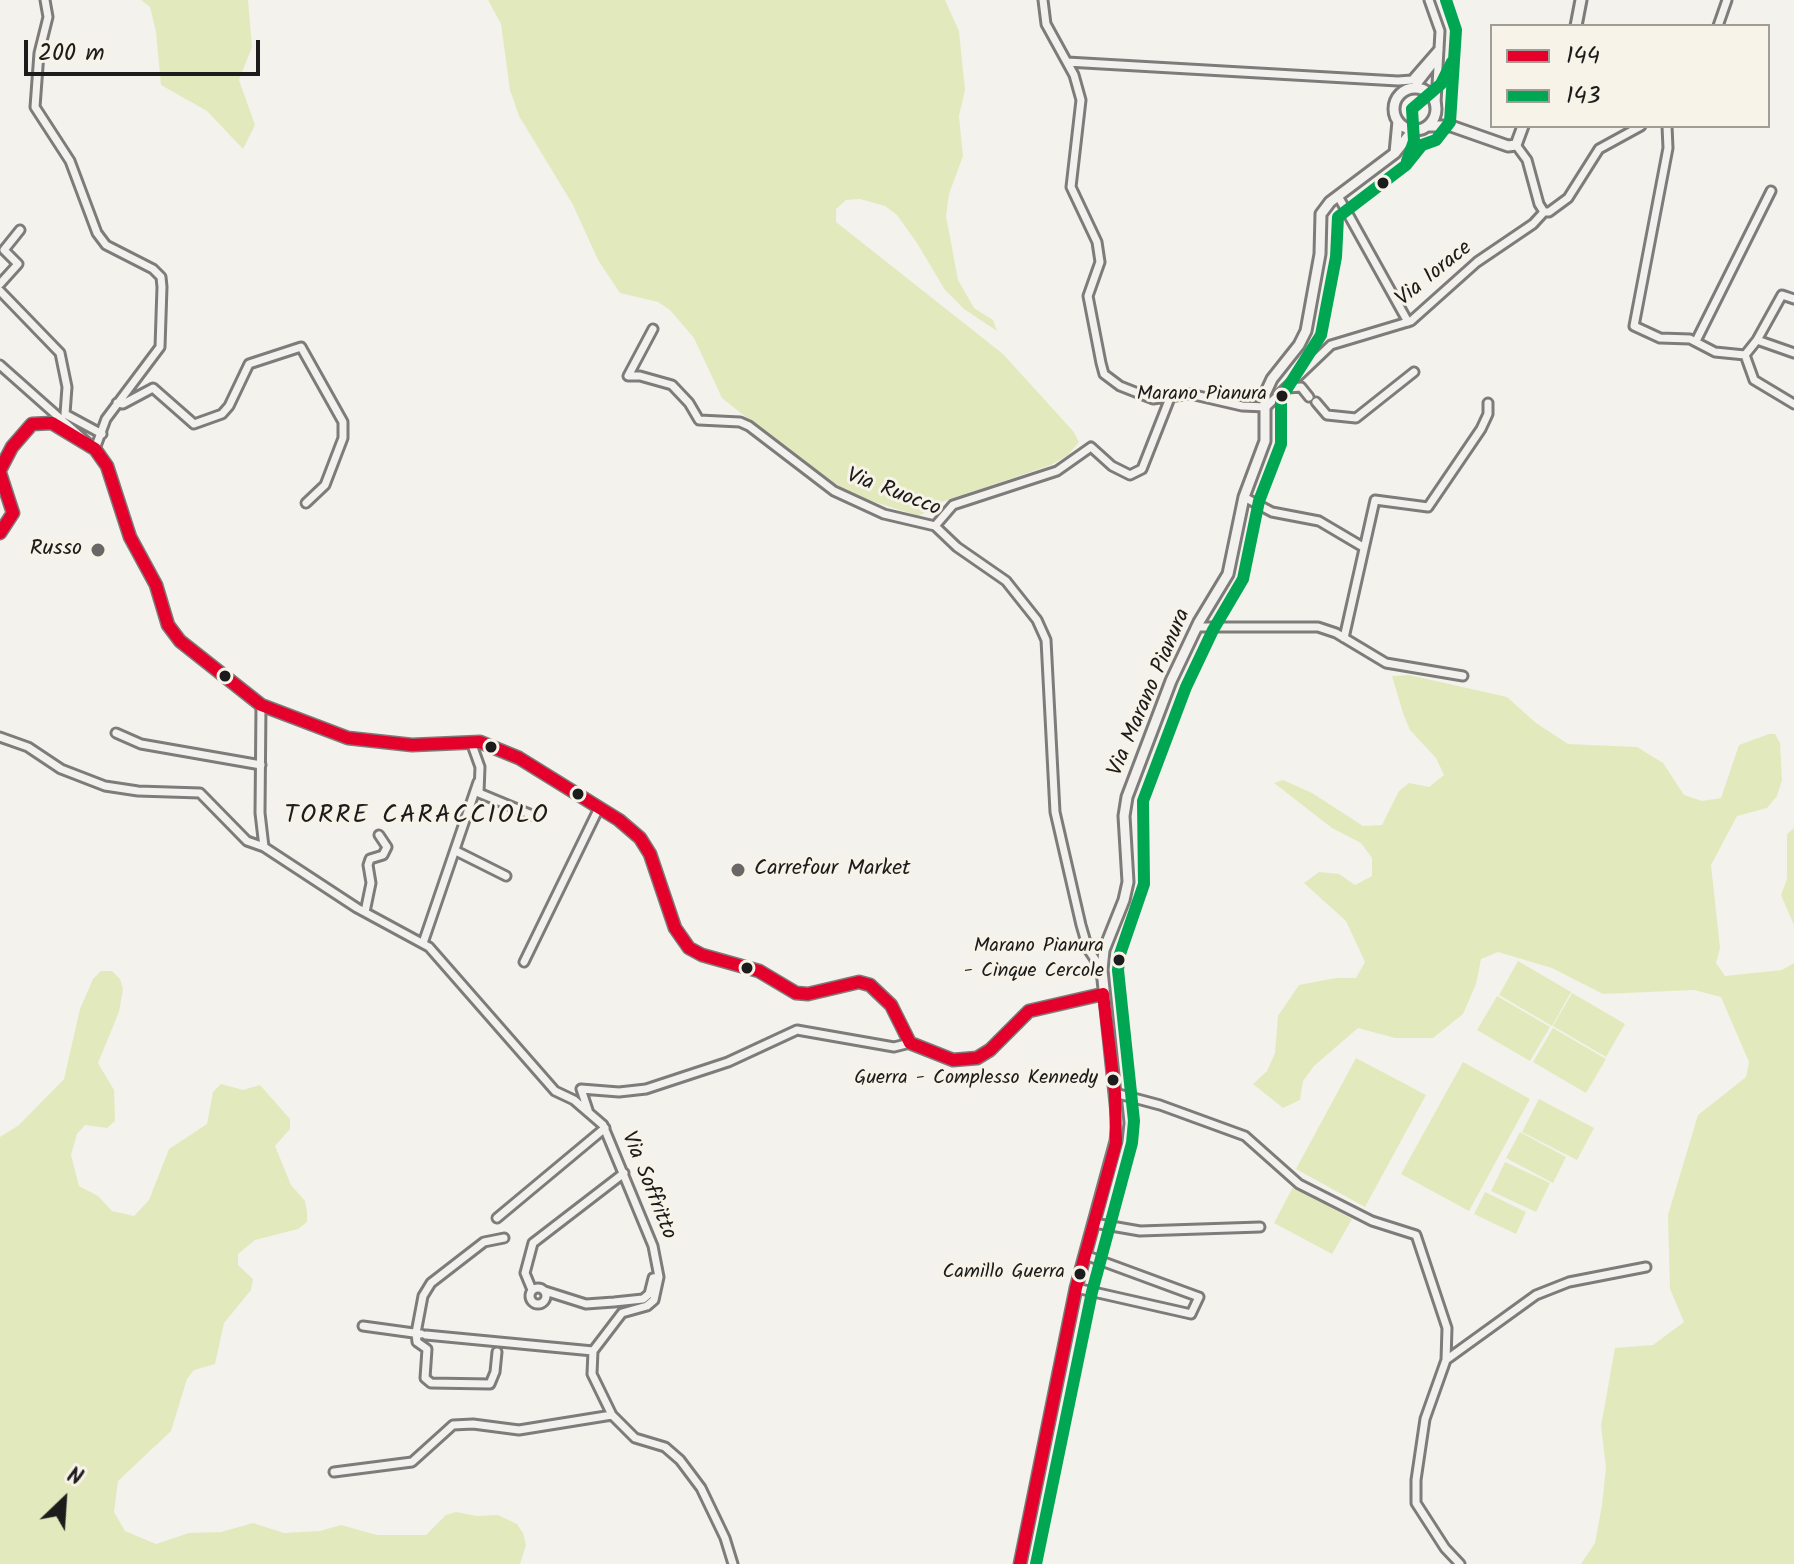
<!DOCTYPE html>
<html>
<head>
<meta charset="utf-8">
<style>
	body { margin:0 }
	#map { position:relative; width:1794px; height:1564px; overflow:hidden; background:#f4f2ec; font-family:Kalam,sans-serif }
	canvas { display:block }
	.legend { position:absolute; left:1490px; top:24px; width:280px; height:104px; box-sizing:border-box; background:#f7f3e8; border:2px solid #9f9d96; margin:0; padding:10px 14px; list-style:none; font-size:24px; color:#1c1c1c }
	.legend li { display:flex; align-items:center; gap:16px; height:40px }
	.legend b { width:40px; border:2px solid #9f9d96 }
	.north { position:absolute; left:24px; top:1460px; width:80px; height:80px; -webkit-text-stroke:6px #f7f3e8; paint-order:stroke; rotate:25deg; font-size:22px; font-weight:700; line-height:32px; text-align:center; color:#1c1c1c }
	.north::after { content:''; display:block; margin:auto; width:28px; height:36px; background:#1c1c1c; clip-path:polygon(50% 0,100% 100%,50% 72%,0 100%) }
	.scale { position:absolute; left:24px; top:40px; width:236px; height:36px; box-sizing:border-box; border:4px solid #1c1c1c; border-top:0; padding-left:10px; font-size:24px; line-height:28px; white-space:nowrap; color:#1c1c1c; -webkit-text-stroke:6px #f7f3e8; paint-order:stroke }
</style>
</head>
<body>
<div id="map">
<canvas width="1794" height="1564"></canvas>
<ul class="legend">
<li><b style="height:10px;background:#e4002b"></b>144</li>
<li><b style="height:10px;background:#00a651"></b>143</li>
</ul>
<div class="north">N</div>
<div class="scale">200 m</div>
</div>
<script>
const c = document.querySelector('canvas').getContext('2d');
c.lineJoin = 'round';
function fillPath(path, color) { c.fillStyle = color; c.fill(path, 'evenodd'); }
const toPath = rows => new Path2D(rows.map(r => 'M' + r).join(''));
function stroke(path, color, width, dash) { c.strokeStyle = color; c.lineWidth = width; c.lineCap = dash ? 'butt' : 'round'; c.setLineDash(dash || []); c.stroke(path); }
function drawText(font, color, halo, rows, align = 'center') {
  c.font = font + ' Kalam,sans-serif'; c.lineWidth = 6; c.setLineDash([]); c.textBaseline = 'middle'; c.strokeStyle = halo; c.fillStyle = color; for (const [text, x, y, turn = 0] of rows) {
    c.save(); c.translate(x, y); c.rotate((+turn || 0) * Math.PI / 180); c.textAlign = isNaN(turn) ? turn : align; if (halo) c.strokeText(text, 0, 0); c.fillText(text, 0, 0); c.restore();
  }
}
fillPath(toPath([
	[141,0,248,0,252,47,239,80,255,125,243,149,207,111,161,85,156,32,150,7],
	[488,0,945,0,959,31,965,90,959,116,963,156,949,194,946,216,958,280,974,308,993,320,997,331,964,309,945,290,917,243,897,215,885,206,860,199,846,200,836,209,836,222,1003,354,1073,431,1079,442,1068,455,1051,465,942,502,919,516,852,495,787,450,722,398,694,338,670,310,658,302,620,293,598,260,573,205,519,116,510,90,501,24],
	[1409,675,1507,697,1536,723,1568,744,1637,747,1663,763,1684,795,1702,801,1721,798,1739,745,1769,734,1775,734,1780,743,1782,780,1777,796,1767,808,1737,816,1711,865,1720,948,1716,963,1725,976,1782,970,1794,963,1794,1564,1581,1564,1595,1543,1602,1505,1606,1467,1601,1426,1615,1348,1653,1345,1684,1322,1670,1289,1668,1215,1698,1115,1746,1077,1749,1062,1721,997,1694,990,1603,994,1552,968,1498,952,1481,959,1476,984,1463,1014,1433,1038,1395,1038,1358,1028,1314,1066,1303,1081,1300,1100,1283,1108,1253,1084,1267,1071,1275,1053,1278,1016,1299,985,1336,978,1356,978,1365,962,1346,921,1304,883,1319,872,1339,874,1355,885,1372,876,1372,858,1361,843,1332,828,1274,783,1283,780,1312,793,1363,826,1382,825,1399,791,1409,783,1429,787,1444,775,1436,758,1410,730,1403,713,1392,676],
	[1794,828,1794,925,1781,895,1787,879,1787,834],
	[1518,961,1571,992,1552,1026,1499,995],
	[101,971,112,971,120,979,123,989,119,1012,98,1063,114,1090,115,1121,107,1128,85,1125,77,1134,71,1155,79,1186,98,1196,112,1211,134,1216,149,1200,169,1149,207,1124,213,1092,221,1084,243,1090,260,1085,290,1119,290,1129,275,1146,291,1185,305,1201,307,1212,307,1222,298,1229,255,1240,238,1254,238,1265,253,1279,251,1290,224,1323,215,1364,194,1370,187,1379,171,1431,118,1481,114,1512,125,1531,156,1544,189,1533,221,1532,253,1523,284,1533,320,1531,341,1525,377,1535,426,1535,446,1515,456,1512,477,1516,498,1515,517,1524,523,1533,526,1545,520,1564,0,1564,0,1137,19,1125,64,1079,80,1009,93,979],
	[1572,993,1625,1024,1606,1057,1553,1026],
	[1497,996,1550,1027,1530,1061,1477,1030],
	[1553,1028,1606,1059,1586,1093,1533,1062],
	[1356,1058,1426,1095,1365,1207,1296,1169],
	[1463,1062,1530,1099,1469,1211,1401,1174],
	[1539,1099,1594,1128,1577,1160,1522,1132],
	[1520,1132,1566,1157,1553,1183,1506,1158],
	[1505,1162,1550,1183,1536,1212,1491,1191],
	[1293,1187,1352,1219,1332,1254,1274,1223],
	[1485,1192,1526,1212,1516,1234,1474,1214]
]), '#e2eabd');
const street = toPath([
	[45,0,48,17,39,53,35,107,70,161,97,233,106,245,153,269,161,277,162,287,160,347,106,419,95,449],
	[1043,0,1046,24,1074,75,1081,100,1071,187,1097,242,1100,262,1088,296,1101,363,1104,374,1120,386,1153,399,1190,394,1242,406,1266,407,1331,345,1411,321,1477,262,1533,224,1544,212],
	[1429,0,1440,31,1436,103],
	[1718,26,1727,0],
	[1067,62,1398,81,1412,80,1439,49],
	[1414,88,1435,61],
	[1667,126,1668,148,1634,326,1660,338,1690,339,1715,352,1745,355,1754,380,1794,404],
	[1516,145,1527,160,1539,204,1544,212,1549,212,1568,198,1599,149,1641,126],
	[1338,196,1408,322],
	[0,284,18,264,4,250,20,230],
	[0,291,60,353,67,387,65,414,102,434],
	[653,329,628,376,640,376,672,385,689,403,699,420,740,422,749,426,834,491,884,514,935,526,957,547,1006,581,1037,620,1046,640,1055,812,1081,925,1088,949,1102,970],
	[1757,340,1782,295,1794,299],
	[1696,341,1771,191],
	[1745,355,1757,340,1794,353],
	[0,365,89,444],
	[1288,388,1301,387,1309,397],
	[1316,402,1327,415,1356,418,1414,372],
	[117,403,123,404,153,388,194,424,222,414,229,406,249,364,301,347,343,422,343,438,325,485,306,503],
	[1244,497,1272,512,1319,521,1363,547],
	[935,526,953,505,1057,471,1091,447,1112,466,1130,475,1142,469,1170,398],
	[1196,627,1318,627,1336,633,1386,663,1463,676],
	[1344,638,1375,500,1428,507,1481,429,1488,414,1488,403],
	[261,705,260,813,264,847,357,908,429,947,555,1091,574,1100,603,1125,653,1246,659,1277,654,1300,647,1306,622,1313,593,1351,592,1374,612,1415,635,1438,665,1447,680,1460,701,1488,725,1538,733,1564],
	[116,733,141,744,261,765],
	[0,737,28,747,61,769,105,786,138,791,200,793,247,841,264,847],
	[471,742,480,767,479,793,532,815],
	[456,851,506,876],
	[365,912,371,883,368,865,370,859,383,855,387,847,379,835],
	[423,943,478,782],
	[524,962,599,808],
	[1115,1093,1160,1105,1245,1136,1299,1184,1372,1221,1416,1235,1447,1328,1446,1360],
	[588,1110,581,1089,619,1092,646,1089,728,1062,797,1030,894,1047,910,1043],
	[497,1218,605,1128],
	[1094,1223,1140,1231,1260,1227],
	'530 1296a8 8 0 1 1 16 0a8 8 0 1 1-16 0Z',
	[1076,1288,1191,1314,1199,1297,1085,1255],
	[532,1290,525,1273,533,1243,624,1173],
	[545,1291,586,1304,614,1302,643,1299,649,1294,653,1278,659,1277],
	[363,1326,421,1334],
	[426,1335,593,1351],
	[497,1352,495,1372,490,1384,431,1383,425,1378,427,1349,417,1342,416,1333,423,1296,431,1283,484,1242,504,1238],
	[334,1472,412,1462,453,1425,473,1424,519,1430,612,1415],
	[1460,1564,1445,1548,1416,1503,1416,1480,1425,1419,1446,1360,1536,1295,1569,1282,1646,1267]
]);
const secondary = toPath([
	[1576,26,1581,0],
	'1394 109a21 21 0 1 1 42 0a21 21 0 1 1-42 0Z',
	[1429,126,1451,126,1508,146,1516,145,1523,126],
	[1395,153,1398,121],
	[0,470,12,447,32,424,52,423,95,449,107,466,130,537,156,585,168,625,180,641,261,705,348,738,412,745,480,742,519,758,619,820,640,838,650,854,675,928,689,948,702,955,759,971,796,993,808,994,859,982,870,985,891,1005,910,1043,953,1060,977,1058,990,1050,1029,1011,1103,994],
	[0,473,13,513,0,533],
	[1020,1564,1076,1288,1116,1141,1118,1123,1102,970,1104,950,1124,900,1128,882,1124,816,1127,797,1171,681,1199,622,1228,574,1244,497,1265,441,1265,394,1272,379,1299,345,1306,331,1320,254,1321,214,1330,202,1395,153,1413,130]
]);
stroke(street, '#7d7c7a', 13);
stroke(secondary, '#7d7c7a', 15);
stroke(street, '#f2f1ed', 7);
stroke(secondary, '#f2f1ed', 9);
stroke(toPath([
	[0,470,12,447,32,424,52,423,95,449,107,466,130,537,156,585,168,625,180,641,261,705,348,738,412,745,480,742,519,758,619,820,640,838,650,854,675,928,689,948,702,955,759,971,796,993,808,994,859,982,870,985,891,1005,910,1043,953,1060,977,1058,990,1050,1029,1011,1103,994],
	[0,473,13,513,0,533],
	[1020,1564,1076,1288,1116,1143,1115,1093,1103,994]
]), '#e4002b', 12);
stroke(toPath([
	[1407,161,1414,141,1412,109,1441,84,1452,62],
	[1036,1564,1092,1292,1132,1143,1134,1121,1118,970,1120,954,1144,884,1143,801,1186,687,1213,630,1243,579,1259,501,1281,444,1281,398,1321,335,1336,257,1338,217,1406,165,1422,145,1436,140,1450,122,1456,30,1446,0]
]), '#00a651', 12);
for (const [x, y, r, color] of [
	[1383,183,7,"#1c1c1c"],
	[1282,396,7,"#1c1c1c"],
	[98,550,8,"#686765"],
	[225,676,7,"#1c1c1c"],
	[491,747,7,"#1c1c1c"],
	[578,794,7,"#1c1c1c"],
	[738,870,8,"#686765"],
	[1119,960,7,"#1c1c1c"],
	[747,968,7,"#1c1c1c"],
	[1113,1080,7,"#1c1c1c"],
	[1080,1274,7,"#1c1c1c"]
]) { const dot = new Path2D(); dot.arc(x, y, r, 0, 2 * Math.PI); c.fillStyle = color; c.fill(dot); stroke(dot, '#f7f3e8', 3); }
drawText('20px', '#1c1c1c', '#f7f3e8', [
	["Marano Pianura",1267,396],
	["Marano Pianura",1104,948],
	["- Cinque Cercole",1104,973],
	["Guerra - Complesso Kennedy",1098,1080],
	["Camillo Guerra",1065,1274]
], 'right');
drawText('22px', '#1c1c1c', '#f7f3e8', [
	["Via Iorace",1435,275,-39],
	["Via Ruocco",893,494,21],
	["Via Marano Pianura",1151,693,-67],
	["Via Soffritto",647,1186,68]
]);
drawText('22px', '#1c1c1c', '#f7f3e8', [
	["Russo",82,550],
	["Carrefour Market",754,870,"left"]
], 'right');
c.letterSpacing = '2px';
drawText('26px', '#1c1c1c', '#f7f3e8', [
	["TORRE CARACCIOLO",417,818]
]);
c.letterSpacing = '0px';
</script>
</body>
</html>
